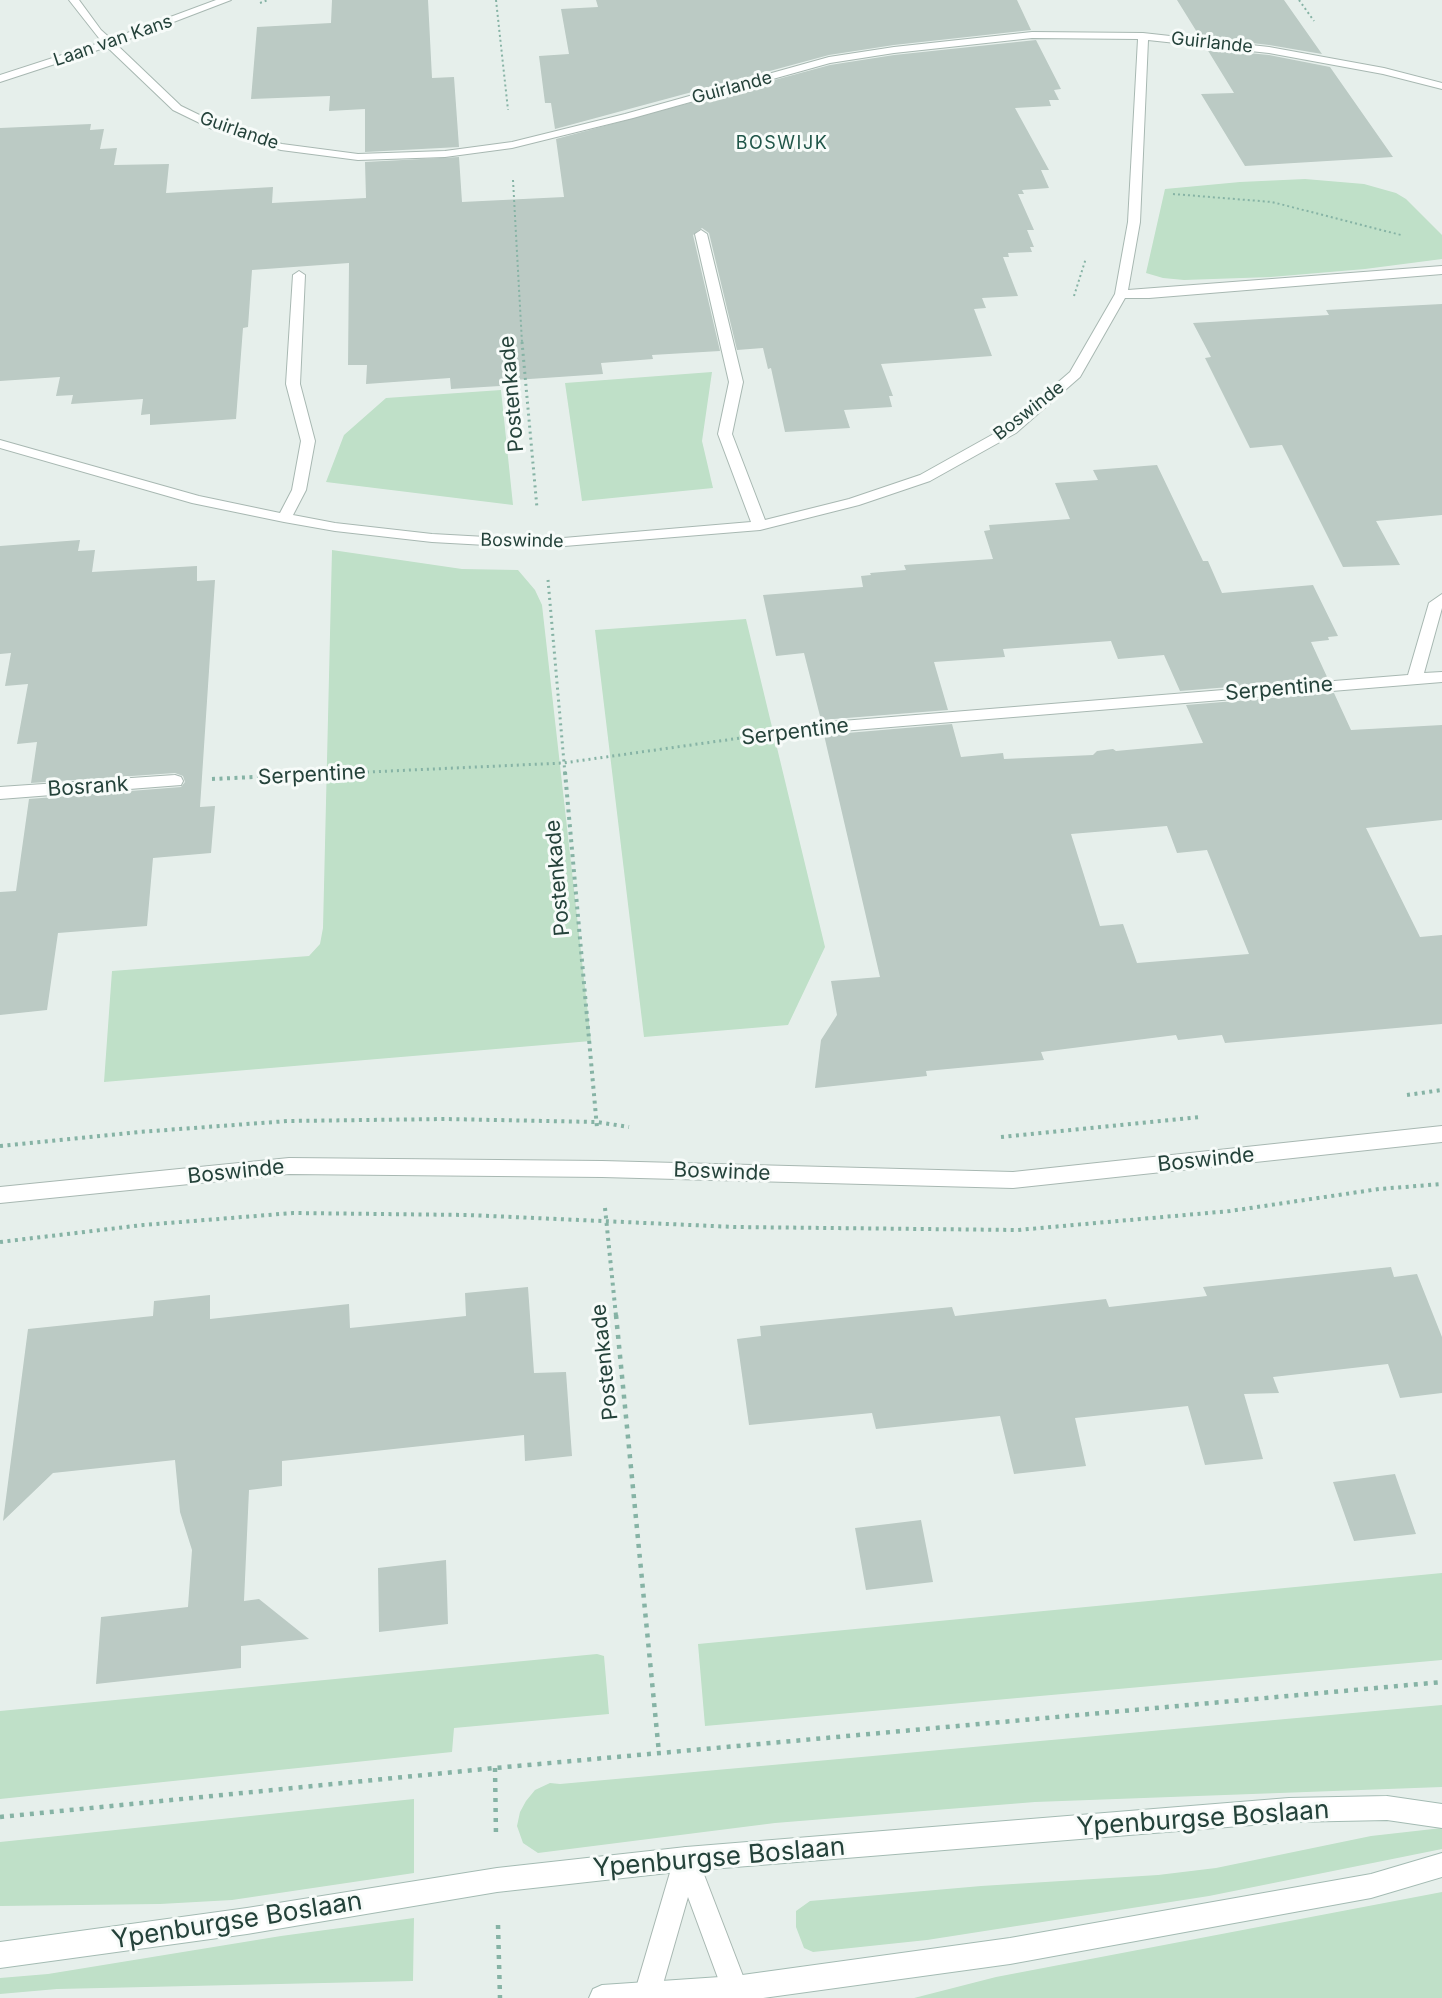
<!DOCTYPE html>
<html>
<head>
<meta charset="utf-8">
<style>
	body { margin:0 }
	canvas { display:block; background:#e6efeb }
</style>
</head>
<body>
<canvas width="1442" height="1998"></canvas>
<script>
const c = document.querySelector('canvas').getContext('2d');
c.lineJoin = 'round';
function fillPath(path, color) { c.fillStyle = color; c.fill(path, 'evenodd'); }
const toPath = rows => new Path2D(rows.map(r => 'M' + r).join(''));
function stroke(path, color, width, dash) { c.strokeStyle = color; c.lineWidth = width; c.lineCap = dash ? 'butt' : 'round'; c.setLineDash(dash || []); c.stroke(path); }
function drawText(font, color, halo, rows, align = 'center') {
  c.font = font + ' Inter,sans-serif'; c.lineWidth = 6; c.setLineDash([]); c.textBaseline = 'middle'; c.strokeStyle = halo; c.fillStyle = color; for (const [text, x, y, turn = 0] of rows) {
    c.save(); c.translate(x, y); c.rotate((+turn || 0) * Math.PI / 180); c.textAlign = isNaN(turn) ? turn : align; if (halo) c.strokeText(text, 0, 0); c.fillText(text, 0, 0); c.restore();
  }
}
fillPath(toPath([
	[1305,179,1364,184,1396,193,1406,199,1442,235,1442,259,1365,269,1271,277,1184,280,1163,278,1146,273,1165,189,1240,182],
	[712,372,702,441,713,488,582,501,565,383],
	[501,390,513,505,326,482,344,435,386,398],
	[332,550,462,569,518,570,535,590,542,605,591,1041,104,1082,112,971,309,956,320,944,323,928],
	[746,619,825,947,788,1025,644,1037,595,630],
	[1442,1573,1442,1660,705,1726,698,1644],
	[597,1654,604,1656,609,1714,454,1728,452,1752,0,1799,0,1711],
	[1442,1705,1442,1787,1035,1802,775,1823,538,1853,523,1843,517,1826,520,1812,526,1801,535,1790,550,1783,560,1784],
	[414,1799,414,1873,232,1900,160,1904,0,1906,0,1842],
	[1442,1828,1442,1849,1209,1896,927,1940,813,1952,804,1948,796,1927,796,1911,810,1901,981,1886,1158,1875,1216,1868,1371,1836],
	[1442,1892,1442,1998,914,1998,996,1977],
	[414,1918,413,1981,57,1989,0,1994,0,1978,48,1974,281,1936]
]), '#bfe0c8');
fillPath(toPath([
	[332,0,428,0,432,78,454,77,459,147,365,152,365,109,329,111,330,96,251,99,257,27,331,23],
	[596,0,1017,0,1031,30,894,45,829,55,555,129,551,103,545,103,539,56,569,54,561,9,598,7],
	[1177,0,1284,0,1322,54,1269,45,1200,37],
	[1036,40,1061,89,1054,90,1059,100,1049,100,1051,106,1015,108,1049,170,1041,170,1049,188,1022,190,1024,194,1018,194,1034,230,1027,230,1034,247,1030,247,1032,252,1008,253,1009,257,1003,257,1018,296,982,298,986,308,974,309,992,356,881,364,893,396,889,396,892,407,844,410,850,428,785,432,771,368,768,369,763,348,737,350,709,233,702,228,693,235,720,351,652,355,653,359,601,363,603,374,500,381,500,386,451,389,450,378,366,384,367,365,348,365,349,263,252,270,248,327,243,328,236,419,150,425,150,414,141,415,143,399,71,404,73,395,56,396,60,377,0,381,0,128,91,124,90,130,104,129,100,149,117,148,114,165,169,164,166,193,273,187,272,203,366,198,365,162,459,157,462,202,564,197,556,139,830,65,894,55],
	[1207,49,1269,55,1330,67,1393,157,1245,166,1201,94,1234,93],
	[1442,304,1442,515,1376,521,1400,565,1343,567,1282,445,1250,448,1205,358,1211,357,1193,323,1329,315,1326,310],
	[1157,465,1203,561,1208,561,1222,593,1313,585,1338,636,1328,637,1329,640,1311,642,1328,679,1180,691,1164,655,1118,659,1111,641,1003,649,1005,657,934,662,948,710,821,720,804,653,776,656,763,595,863,587,861,576,871,575,870,573,906,570,904,565,993,559,984,531,990,530,989,525,1070,519,1055,483,1098,480,1093,470],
	[80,540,78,551,95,550,92,572,197,566,197,581,215,580,200,807,215,806,211,853,153,858,147,926,58,933,47,1010,0,1015,0,892,16,891,29,799,181,787,185,782,183,776,175,773,31,783,37,742,17,744,28,684,5,686,11,653,0,654,0,546],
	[1334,693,1351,730,1442,725,1442,820,1366,828,1420,937,1442,935,1442,1024,1225,1043,1222,1035,1178,1040,1176,1035,1041,1052,1044,1060,926,1071,927,1076,815,1088,821,1040,837,1015,831,981,880,977,824,735,952,724,961,757,1003,753,1004,759,1093,755,1097,751,1113,749,1116,751,1203,743,1186,705],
	[1167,826,1177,853,1207,850,1249,954,1137,963,1123,924,1100,926,1071,834],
	[1391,1267,1394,1277,1417,1274,1442,1337,1442,1393,1400,1398,1388,1364,1273,1377,1279,1393,1244,1394,1263,1459,1205,1465,1188,1406,1075,1418,1086,1466,1014,1474,1000,1416,876,1429,872,1413,749,1425,737,1339,761,1336,760,1326,952,1307,955,1316,1106,1299,1109,1307,1207,1296,1203,1287],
	[528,1287,534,1373,566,1372,572,1456,525,1461,524,1435,282,1461,282,1486,249,1490,244,1601,259,1599,309,1639,241,1646,241,1668,96,1684,101,1617,188,1607,192,1550,180,1512,175,1460,53,1473,3,1521,28,1329,153,1316,154,1301,210,1295,210,1319,349,1304,350,1328,466,1316,465,1293],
	[1395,1474,1416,1534,1354,1541,1333,1482],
	[921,1520,933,1582,866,1590,855,1528],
	[446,1560,448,1624,379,1632,378,1568]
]), '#bbcac4');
const street = toPath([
	[69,0,79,0,101,30,111,39,216,0,231,0,116,44,181,106,220,125,282,144,358,154,445,151,512,142,625,114,829,57,894,47,1032,32,1143,33,1269,47,1384,68,1442,83,1442,89,1383,74,1269,53,1148,40,1140,222,1128,290,1442,266,1442,274,1149,298,1125,298,1080,377,1016,433,930,481,859,505,760,530,540,548,432,542,335,531,284,522,192,503,0,448,0,440,199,496,280,513,292,490,301,441,286,384,293,275,299,271,305,275,300,384,315,441,306,490,293,515,335,523,432,534,540,540,751,522,718,434,729,382,695,234,701,230,707,234,743,382,732,434,765,520,849,499,920,475,1006,427,1070,372,1115,294,1128,222,1138,39,1032,38,894,53,830,63,633,118,512,148,445,157,358,160,281,150,212,129,173,110,107,47,0,82,0,75,102,42,69,0],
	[1442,594,1442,608,1424,673,1442,672,1442,682,805,734,799,733,797,729,799,725,805,724,1408,675,1429,603,1442,594],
	[175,775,181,777,183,781,181,785,0,799,0,787,175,775],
	[1442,1126,1442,1142,1013,1188,602,1177,289,1174,0,1203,0,1187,289,1158,602,1161,1013,1172,1442,1126],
	[686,1847,695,1850,698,1859,748,1989,748,1998,722,1998,722,1989,688,1897,659,1998,633,1998,674,1859,677,1850,686,1847]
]);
const secondary = toPath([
	[1387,1796,1442,1804,1442,1828,1387,1820,1289,1822,686,1871,497,1892,247,1934,0,1968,0,1942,247,1908,497,1868,686,1847,1289,1798,1387,1796],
	[1442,1853,1442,1877,1371,1898,1010,1964,763,1998,589,1998,593,1989,602,1985,735,1976,1010,1938,1371,1874,1442,1853]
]);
stroke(street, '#a8b8b2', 2);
stroke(secondary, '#a4bbb3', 2);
stroke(toPath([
	[496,0,508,110],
	[1299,0,1314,21],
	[260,3,268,0],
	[513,180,522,343],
	[1173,194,1272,202,1401,235],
	[1074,296,1086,258]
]), '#86b3a5', 2, [2, 3]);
stroke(toPath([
	[522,342,537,508],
	[548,580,565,774],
	[325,774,563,763,769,734]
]), '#86b3a5', 3, [2, 4]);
stroke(toPath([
	[565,772,597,1128],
	[212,779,358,772],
	[1407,1095,1442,1090],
	[1001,1137,1200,1117],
	[0,1146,139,1132,288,1121,445,1119,597,1122,629,1127],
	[605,1208,616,1316],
	[0,1242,143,1225,293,1213,468,1215,735,1227,1018,1230,1230,1211,1379,1189,1442,1184]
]), '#86b3a5', 4, [3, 4.5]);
stroke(toPath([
	[616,1315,659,1753],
	[495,1768,496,1836],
	[0,1817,495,1768,1442,1682],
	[498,1925,500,1998]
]), '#86b3a5', 4.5, [4, 6]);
fillPath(street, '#fff');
fillPath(secondary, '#fff');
drawText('18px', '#24423a', '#f7fbf9', [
	["Laan van Kans",113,41,-19],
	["Guirlande",1212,43,6],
	["Guirlande",732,88,-15],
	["Guirlande",239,131,19],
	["Boswinde",1029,411,-38],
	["Boswinde",522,541,1]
]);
c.letterSpacing = '1.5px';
drawText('18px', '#1f5548', '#f7fbf9', [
	["BOSWIJK",782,144]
]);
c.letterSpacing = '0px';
drawText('21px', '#24423a', '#f7fbf9', [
	["Postenkade",512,394,-95],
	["Serpentine",1279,689,-5],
	["Serpentine",795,732,-7],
	["Serpentine",312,775,-3],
	["Bosrank",88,787,-4],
	["Postenkade",558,878,-95],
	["Boswinde",1206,1160,-6],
	["Boswinde",236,1172,-6],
	["Boswinde",722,1172,2],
	["Postenkade",605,1362,-96]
]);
drawText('26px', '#24423a', '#f7fbf9', [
	["Ypenburgse Boslaan",1203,1819,-4],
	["Ypenburgse Boslaan",719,1858,-5],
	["Ypenburgse Boslaan",237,1921,-9]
]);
</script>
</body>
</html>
